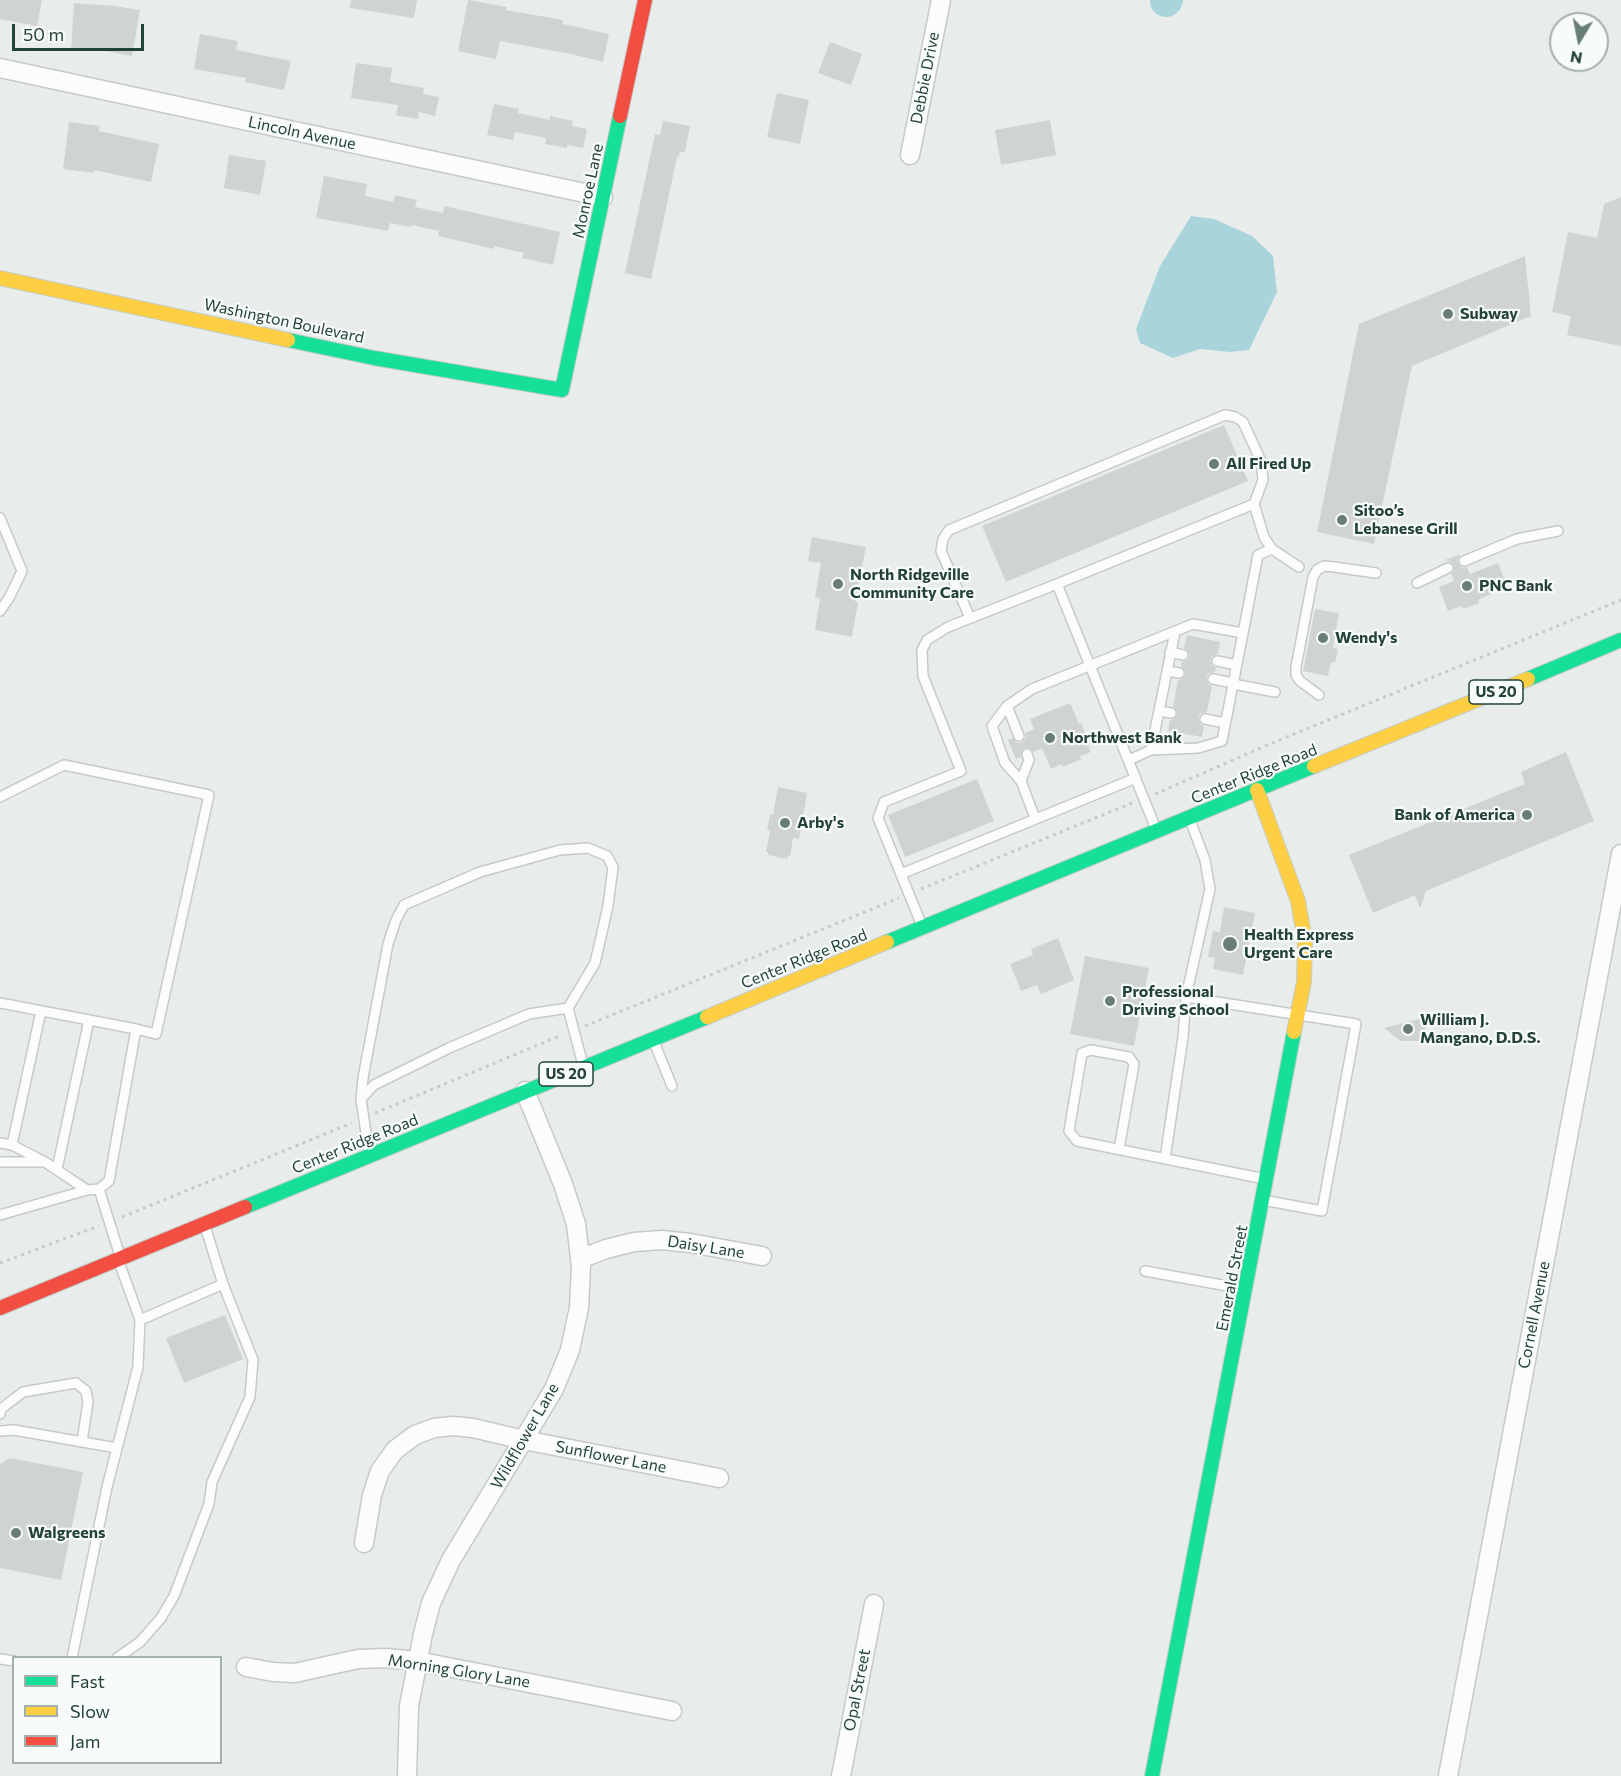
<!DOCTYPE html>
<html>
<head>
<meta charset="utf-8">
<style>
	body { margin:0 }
	#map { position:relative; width:1621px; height:1776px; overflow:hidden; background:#e8edeb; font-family:Commissioner,sans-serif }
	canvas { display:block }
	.legend { position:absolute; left:12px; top:1656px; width:210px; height:108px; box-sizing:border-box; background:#f7fbf9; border:2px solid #a3b1ad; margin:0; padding:8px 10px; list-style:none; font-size:18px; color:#24423a }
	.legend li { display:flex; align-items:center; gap:12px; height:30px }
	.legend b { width:30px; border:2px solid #a3b1ad }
	.north { position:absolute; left:1549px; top:12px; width:60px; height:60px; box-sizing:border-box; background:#f7fbf9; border:2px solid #a3b1ad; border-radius:50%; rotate:190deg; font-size:16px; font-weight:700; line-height:24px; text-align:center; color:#24423a }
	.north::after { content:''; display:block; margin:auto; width:21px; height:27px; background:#697e78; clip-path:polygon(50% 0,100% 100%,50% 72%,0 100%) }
	.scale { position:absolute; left:12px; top:24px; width:132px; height:27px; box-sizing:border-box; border:3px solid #24423a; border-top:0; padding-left:8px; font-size:18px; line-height:21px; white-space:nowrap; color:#24423a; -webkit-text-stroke:4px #f7fbf9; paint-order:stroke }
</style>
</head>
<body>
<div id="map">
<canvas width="1621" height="1776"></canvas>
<ul class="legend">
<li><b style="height:8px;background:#16e098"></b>Fast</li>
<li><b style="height:8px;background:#ffcf43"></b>Slow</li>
<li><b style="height:8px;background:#f24e42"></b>Jam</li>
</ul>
<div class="north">N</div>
<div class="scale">50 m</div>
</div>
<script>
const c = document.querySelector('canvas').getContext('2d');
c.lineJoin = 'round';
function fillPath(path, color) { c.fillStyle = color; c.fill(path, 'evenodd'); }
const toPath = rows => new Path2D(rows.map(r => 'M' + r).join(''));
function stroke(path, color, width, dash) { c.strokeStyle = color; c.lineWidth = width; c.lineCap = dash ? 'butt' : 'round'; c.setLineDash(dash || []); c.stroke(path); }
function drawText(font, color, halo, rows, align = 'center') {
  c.font = font + ' Commissioner,sans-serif'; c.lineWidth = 4.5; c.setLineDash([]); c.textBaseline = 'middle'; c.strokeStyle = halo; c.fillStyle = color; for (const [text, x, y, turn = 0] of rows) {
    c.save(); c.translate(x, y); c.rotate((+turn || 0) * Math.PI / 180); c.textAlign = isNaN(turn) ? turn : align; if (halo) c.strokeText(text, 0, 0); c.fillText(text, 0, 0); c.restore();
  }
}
fillPath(toPath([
	[1191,216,1214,219,1252,236,1273,256,1277,292,1249,350,1230,352,1200,349,1173,358,1140,343,1136,329,1160,266]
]), '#a9d4db');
stroke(toPath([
	[1166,1,1167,0]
]), '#a9d4db', 32);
fillPath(toPath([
	[0,0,42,0,37,26,0,19],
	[351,0,417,0,414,18,350,8],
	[468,0,507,7,506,10,563,20,563,24,609,34,603,62,571,54,500,41,496,59,458,51],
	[74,3,114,6,140,10,132,56,94,49,93,51,71,50],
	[200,34,238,41,236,50,291,61,284,90,245,82,246,78,194,69],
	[830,42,862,54,851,85,818,73],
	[356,63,392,68,390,82,424,88,423,94,439,97,435,116,419,112,418,119,396,115,398,105,351,98],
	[777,93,809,100,800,144,767,137],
	[494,104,519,109,518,113,550,120,550,116,573,121,572,126,587,129,583,148,567,145,567,148,545,144,546,138,515,132,513,140,487,135],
	[1050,120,1056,155,1001,165,995,130],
	[663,121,690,126,685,152,680,152,679,157,677,157,651,279,625,273,655,134,660,135],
	[69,122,100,126,99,131,159,144,151,182,94,170,94,173,63,169],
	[229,155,266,161,260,195,224,188],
	[324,176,367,184,365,196,393,202,395,195,417,200,415,207,443,213,444,206,560,232,553,265,522,258,524,253,494,246,494,249,438,236,439,231,412,225,411,227,390,223,388,231,316,218],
	[1621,197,1621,346,1567,335,1571,316,1552,312,1568,232,1597,238,1604,204],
	[1525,256,1531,316,1412,366,1374,544,1317,532,1359,324],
	[1224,425,1248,481,1006,582,982,526],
	[812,537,866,547,855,601,858,602,852,637,815,630,820,598,815,597,821,563,808,561],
	[1461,554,1457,560,1458,564,1463,568,1467,567,1470,574,1498,563,1505,581,1489,588,1491,594,1478,600,1479,603,1463,609,1462,606,1448,611,1439,587,1454,581,1451,574,1454,571,1454,566,1451,562,1445,560],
	[1315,609,1339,613,1333,648,1338,649,1335,663,1331,662,1328,676,1303,671],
	[1187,635,1220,642,1218,654,1212,656,1210,660,1212,666,1216,668,1215,672,1208,674,1206,678,1208,684,1212,686,1207,712,1200,714,1198,718,1200,724,1204,726,1202,737,1168,731,1170,720,1174,719,1177,715,1177,710,1173,707,1178,680,1182,679,1185,675,1185,670,1181,667,1182,662,1187,660,1190,656,1188,651,1184,648],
	[1070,703,1079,724,1081,723,1090,744,1088,745,1091,752,1080,756,1081,760,1077,761,1062,767,1061,764,1051,769,1042,748,1033,752,1029,748,1024,748,1021,752,1021,757,1016,759,1008,740,1013,738,1017,743,1022,742,1026,738,1025,733,1034,729,1030,719],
	[1566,752,1594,821,1426,891,1420,908,1415,895,1373,913,1349,855,1525,784,1521,772],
	[977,779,994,821,905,857,888,815],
	[778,787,807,793,799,839,793,838,790,856,788,856,787,859,768,855,768,852,766,852,770,831,767,830,770,815,773,815],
	[1224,907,1255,913,1243,975,1213,969,1215,958,1208,957,1213,931,1220,932],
	[1058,938,1074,980,1041,994,1037,985,1021,991,1010,964,1033,955,1031,949],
	[1085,956,1149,968,1134,1046,1070,1034],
	[1427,1017,1423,1041,1401,1041,1384,1028],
	[225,1315,243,1359,184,1383,166,1338],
	[10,1458,83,1472,61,1580,0,1568,0,1464]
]), '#cfd4d2');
const lane = toPath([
	[0,518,22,571,9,598,0,611],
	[1272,549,1299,567],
	[1464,561,1517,539,1558,531],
	[1417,583,1448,568],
	[970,618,941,551,943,539,949,530,1225,415,1235,417,1243,422,1261,461,1263,480,1254,504,1057,584],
	[1175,632,1151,750,1198,748,1222,741,1243,633],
	[1170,652,1183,655],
	[1217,661,1237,665],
	[1167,671,1179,673],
	[1213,679,1233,683],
	[1233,684,1275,692],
	[1319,695,1300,681,1296,675,1296,667,1313,577,1317,570,1324,566,1334,567,1376,573],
	[1007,706,1019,736],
	[1159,711,1171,713],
	[1205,719,1225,723],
	[1129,760,1151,750],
	[1021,781,1029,760,1027,754],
	[0,797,64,765,209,795,156,1034,136,1029],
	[1035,818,1021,781,1005,763,992,726,1007,706,1032,689,1193,624,1243,633,1258,555,1272,549,1264,537,1254,504],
	[901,874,1136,778],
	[922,926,878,818,884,802,961,771,923,676,922,650,927,640,948,627,1057,584,1156,829],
	[1186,997,1356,1024,1322,1211,1263,1200],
	[0,1003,136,1029,109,1181,99,1189,120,1256],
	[654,1042,672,1086],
	[361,1099,363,1078,388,944,396,920,404,905,480,872,560,850,588,848,607,856,613,867,608,906,595,963,568,1008],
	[0,1143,12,1145,45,1162,87,1190,99,1189],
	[12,1145,41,1011],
	[1119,1149,1134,1064,1129,1057,1091,1050,1082,1053,1069,1131,1077,1141,1265,1179],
	[369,1153,361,1099,374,1085,449,1048,529,1014,568,1008,583,1065],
	[1165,1159,1183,1037,1186,997,1210,889,1205,860,1190,820],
	[0,1162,43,1162],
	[57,1169,89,1020],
	[0,1215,87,1190],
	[1145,1271,1244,1289],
	[140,1320,223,1284,205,1226],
	[0,1414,1,1409,23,1392,76,1383,86,1391,88,1402,82,1442],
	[0,1431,14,1430,117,1448],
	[72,1658,107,1487,138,1367,140,1320,119,1262],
	[117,1658,140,1642,161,1618,174,1596,209,1504,212,1482,250,1397,253,1360,223,1284],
	[0,1659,14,1661]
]);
const street = toPath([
	[0,68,603,197],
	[910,155,941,0],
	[580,1259,606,1249,634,1242,662,1240,690,1243,762,1256],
	[364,1543,372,1495,380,1471,395,1450,415,1435,434,1428,453,1426,473,1428,524,1440,719,1478],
	[246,1667,273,1672,295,1673,358,1659,386,1658,417,1661,672,1711],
	[407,1776,409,1706,423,1634,431,1603,451,1560,554,1389,570,1350,579,1308,581,1266,576,1224,563,1184,525,1091],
	[841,1776,874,1604],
	[1448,1776,1621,854]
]);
const fast = toPath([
	[288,340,374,358,562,390,620,116],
	[1528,679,1621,640],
	[887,942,1314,766],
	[245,1207,707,1017],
	[1152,1776,1294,1032]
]);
const slow = toPath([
	[0,278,288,340],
	[1314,766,1528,679],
	[1257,790,1298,901,1305,941,1304,982,1294,1032],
	[707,1017,887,942]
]);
const jam = toPath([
	[620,116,645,0],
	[0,1308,245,1207]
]);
stroke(lane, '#c5cac8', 12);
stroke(street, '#c5cac8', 21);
stroke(fast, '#c3cbc8', 16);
stroke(slow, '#c3cbc8', 16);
stroke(jam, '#c3cbc8', 16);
stroke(toPath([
	[1155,794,1265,746,1621,600],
	[921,889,1132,803],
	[585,1026,899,898],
	[375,1113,562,1035],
	[122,1217,352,1123],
	[0,1263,99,1226]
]), '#c3ccca', 3, [3, 4.5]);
stroke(lane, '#fcfcfc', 9);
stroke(street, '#fcfcfc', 18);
stroke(fast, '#16e098', 14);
stroke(slow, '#ffcf43', 14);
stroke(jam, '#f24e42', 14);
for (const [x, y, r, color] of [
	[1448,314,6,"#697e78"],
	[1214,464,6,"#697e78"],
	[1342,520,6,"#697e78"],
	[838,584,6,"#697e78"],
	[1467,586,6,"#697e78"],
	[1323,638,6,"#697e78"],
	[1050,738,6,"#697e78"],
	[1527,815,6,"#697e78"],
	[785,823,6,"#697e78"],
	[1230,944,8,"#697e78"],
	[1110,1001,6,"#697e78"],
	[1408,1029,6,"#697e78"],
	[16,1533,6,"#697e78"]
]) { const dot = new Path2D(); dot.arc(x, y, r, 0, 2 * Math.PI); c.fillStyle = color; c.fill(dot); stroke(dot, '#f7fbf9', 2); }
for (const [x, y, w] of [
	[1496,692,54],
	[566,1074,54]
]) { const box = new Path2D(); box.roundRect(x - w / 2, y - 12, w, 24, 4.5); c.fillStyle = '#f7fbf9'; c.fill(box); stroke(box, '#24423a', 1.5); }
drawText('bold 15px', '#24423a', null, [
	["US 20",1496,692],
	["US 20",566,1074]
]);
drawText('16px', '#24423a', '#f7fbf9', [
	["Debbie Drive",925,78,-79],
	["Lincoln Avenue",302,133,12],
	["Monroe Lane",588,191,-78],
	["Washington Boulevard",284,321,12],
	["Center Ridge Road",1254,774,-22],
	["Center Ridge Road",804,959,-22],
	["Center Ridge Road",355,1144,-22],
	["Daisy Lane",706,1247,9],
	["Emerald Street",1232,1278,-79],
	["Cornell Avenue",1534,1315,-79],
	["Wildflower Lane",525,1436,-60],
	["Sunflower Lane",611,1457,11],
	["Morning Glory Lane",459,1671,9],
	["Opal Street",857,1690,-79]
]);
drawText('bold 16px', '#24423a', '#f7fbf9', [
	["Subway",1460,314],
	["All Fired Up",1226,464],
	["Sitoo’s",1354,511],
	["Lebanese Grill",1354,529],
	["North Ridgeville",850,575],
	["Community Care",850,593],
	["PNC Bank",1479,586],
	["Wendy's",1335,638],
	["Northwest Bank",1062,738],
	["Bank of America",1515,815,"right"],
	["Arby's",797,823],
	["Health Express",1244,935],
	["Urgent Care",1244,953],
	["Professional",1122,992],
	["Driving School",1122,1010],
	["William J.",1420,1020],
	["Mangano, D.D.S.",1420,1038],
	["Walgreens",28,1533]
], 'left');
</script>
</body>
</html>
